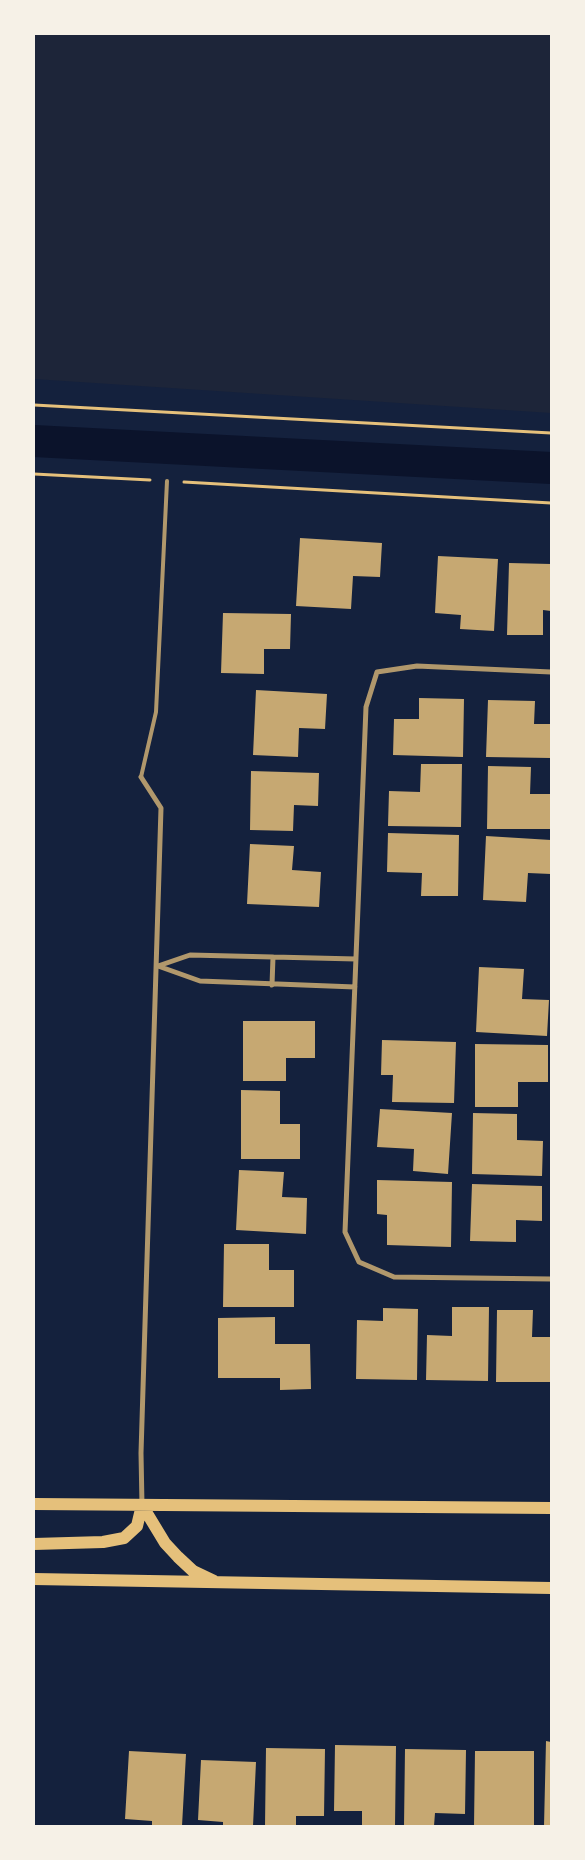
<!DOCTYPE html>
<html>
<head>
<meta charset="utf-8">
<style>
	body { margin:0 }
	#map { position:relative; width:585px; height:1860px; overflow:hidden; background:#14213d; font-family:"Source Sans 3",sans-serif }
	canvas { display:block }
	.frame { position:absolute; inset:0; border:35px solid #f6f1e7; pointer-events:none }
</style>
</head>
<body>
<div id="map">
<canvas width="585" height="1860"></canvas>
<div class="frame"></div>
</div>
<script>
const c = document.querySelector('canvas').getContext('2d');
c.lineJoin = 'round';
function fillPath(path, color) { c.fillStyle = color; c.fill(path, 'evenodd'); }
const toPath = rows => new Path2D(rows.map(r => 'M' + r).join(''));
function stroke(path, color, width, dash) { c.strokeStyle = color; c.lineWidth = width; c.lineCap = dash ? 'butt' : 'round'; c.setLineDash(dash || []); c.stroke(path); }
fillPath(toPath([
	[34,34,551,34,551,413,34,379]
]), '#1d2539');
stroke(toPath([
	[34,441,551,468]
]), '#0b132b', 32);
fillPath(toPath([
	[300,538,382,543,380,577,353,576,351,609,296,606],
	[438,556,498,559,494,631,460,629,461,615,435,613],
	[509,563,551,564,551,611,543,610,543,635,507,635],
	[223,613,291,614,290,649,264,649,264,674,221,673],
	[256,690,327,694,325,729,299,728,298,757,253,755],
	[419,698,464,699,463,757,393,755,394,719,419,719],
	[488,700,535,701,534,724,551,724,551,758,486,757],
	[421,764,462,764,461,827,388,826,389,791,420,792],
	[488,766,531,767,530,794,551,794,551,829,487,829],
	[251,771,319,773,318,806,294,805,293,831,250,830],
	[388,833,459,835,458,896,421,896,422,873,387,872],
	[486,836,551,840,551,874,528,873,526,902,483,900],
	[250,844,294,846,292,870,321,872,319,907,247,904],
	[479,967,524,969,522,999,549,1000,547,1036,476,1032],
	[243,1021,315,1021,315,1058,286,1058,286,1081,243,1081],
	[382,1040,456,1042,454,1103,392,1102,393,1075,381,1075],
	[475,1044,548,1045,548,1082,518,1082,518,1107,475,1107],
	[241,1090,280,1091,280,1124,300,1124,300,1159,241,1159],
	[380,1109,452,1113,448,1174,413,1171,414,1149,377,1147],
	[473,1113,517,1114,517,1140,543,1141,542,1176,472,1174],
	[239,1170,284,1172,282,1197,307,1198,306,1234,236,1230],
	[377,1180,452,1182,451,1247,387,1245,387,1215,377,1214],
	[472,1184,542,1186,542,1221,516,1220,516,1242,470,1241],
	[224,1244,269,1244,269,1270,294,1270,294,1307,223,1307],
	[452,1307,489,1307,488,1381,426,1380,427,1335,452,1336],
	[383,1308,418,1309,417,1380,356,1379,357,1320,383,1321],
	[497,1310,533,1310,532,1337,551,1337,551,1382,496,1382],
	[275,1317,275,1344,310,1344,311,1389,280,1390,280,1378,218,1378,218,1318],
	[546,1741,551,1742,551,1826,544,1826],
	[335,1745,396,1746,395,1826,362,1826,362,1811,334,1811],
	[266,1748,325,1749,324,1816,296,1816,296,1826,265,1826],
	[405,1749,466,1750,465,1814,435,1813,434,1826,404,1826],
	[129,1751,186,1754,182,1826,152,1826,152,1821,125,1819],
	[475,1751,534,1751,534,1826,474,1826],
	[201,1760,256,1762,253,1826,223,1826,223,1822,198,1820]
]), '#c6a872');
stroke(toPath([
	[34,405,551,433],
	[34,474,150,480],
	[184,482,551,503]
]), '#e5c07b', 3);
stroke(toPath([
	[141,777,156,712,167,481]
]), '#b1986c', 4);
stroke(toPath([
	[551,672,417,666,377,672,366,707,345,1232,359,1262,394,1277,551,1279],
	[141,777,161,808,141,1453,142,1505],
	[158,966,200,981,355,987],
	[158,966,190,955,356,959],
	[272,985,273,957]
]), '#b1986c', 5);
stroke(toPath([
	[34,1504,551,1508],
	[142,1505,165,1543,178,1557,193,1571,214,1581],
	[34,1544,103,1542,124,1538,137,1526,142,1505],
	[34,1579,551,1588]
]), '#e5c07b', 12);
</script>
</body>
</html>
